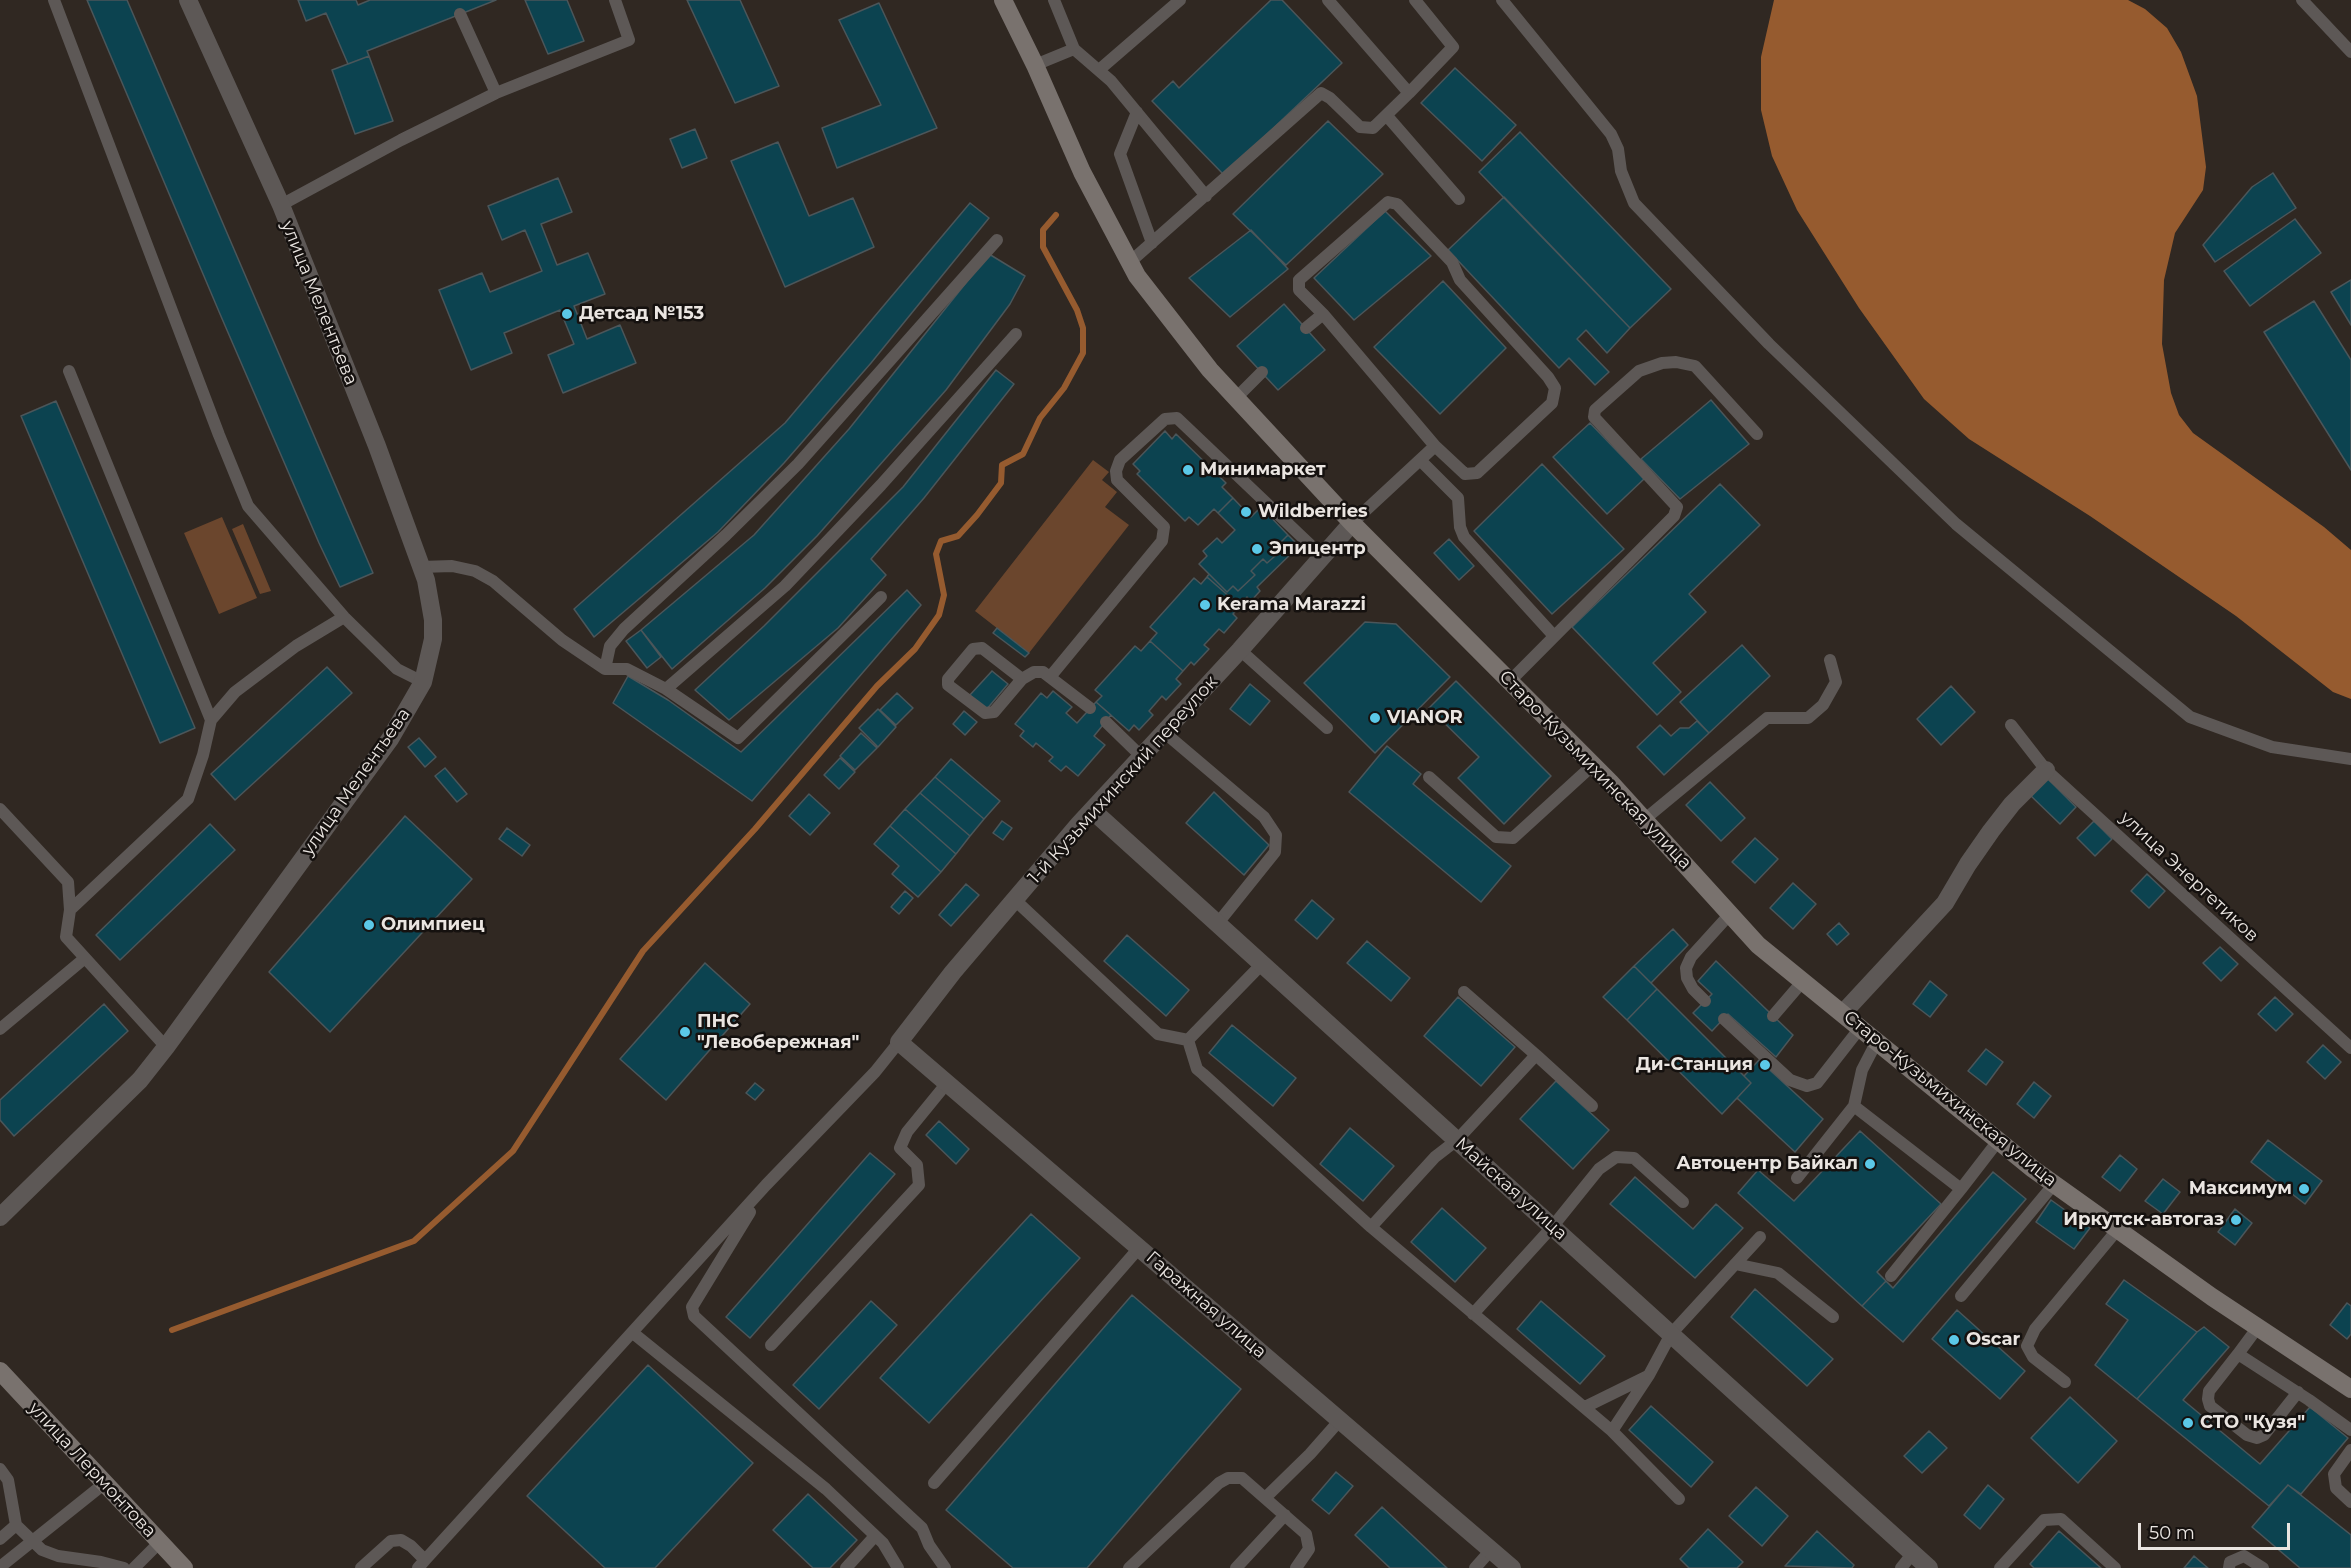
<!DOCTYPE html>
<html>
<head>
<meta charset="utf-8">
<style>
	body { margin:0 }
	#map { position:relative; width:2351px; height:1568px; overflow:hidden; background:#302822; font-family:Montserrat,sans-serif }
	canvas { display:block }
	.scale { position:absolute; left:2138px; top:1523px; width:152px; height:27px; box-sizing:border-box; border:3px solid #eae5e1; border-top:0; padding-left:8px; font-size:18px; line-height:21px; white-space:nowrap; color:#eae5e1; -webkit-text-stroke:4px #15110f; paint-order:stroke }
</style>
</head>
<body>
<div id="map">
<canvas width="2351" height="1568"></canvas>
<div class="scale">50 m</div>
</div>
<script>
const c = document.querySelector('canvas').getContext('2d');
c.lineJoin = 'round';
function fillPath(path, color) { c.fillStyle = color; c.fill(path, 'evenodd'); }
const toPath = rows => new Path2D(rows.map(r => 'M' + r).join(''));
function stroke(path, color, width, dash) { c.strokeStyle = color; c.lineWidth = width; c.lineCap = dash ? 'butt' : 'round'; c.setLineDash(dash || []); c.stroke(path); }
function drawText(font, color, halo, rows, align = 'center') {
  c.font = font + ' Montserrat,sans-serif'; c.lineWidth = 5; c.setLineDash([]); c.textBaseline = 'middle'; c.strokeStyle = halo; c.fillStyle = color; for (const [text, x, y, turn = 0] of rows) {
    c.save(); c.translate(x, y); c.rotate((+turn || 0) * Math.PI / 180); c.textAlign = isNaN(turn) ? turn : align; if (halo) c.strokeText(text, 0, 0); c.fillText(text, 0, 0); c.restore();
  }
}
fillPath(toPath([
	[1093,460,1109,472,1102,480,1117,492,1105,507,1129,525,1029,653,975,611],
	[222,517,257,598,219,614,184,533],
	[243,524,271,591,260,594,232,529]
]), '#6b462d');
fillPath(toPath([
	[1774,0,2128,0,2145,9,2167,28,2181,52,2197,96,2206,167,2203,190,2175,233,2164,280,2162,344,2171,393,2179,415,2193,433,2324,527,2351,550,2351,699,2333,692,2236,616,2090,516,1969,439,1924,399,1859,308,1797,210,1772,156,1761,110,1761,57]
]), '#965b2f');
stroke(toPath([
	[172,1330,414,1241,513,1151,643,951,755,829,877,686,915,649,939,615,944,595,936,554,941,541,958,536,977,515,1001,483,1002,465,1023,454,1040,418,1064,388,1083,353,1083,328,1077,310,1043,247,1043,230,1056,215]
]), '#965b2f', 6);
const building = toPath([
	[87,0,127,0,373,573,340,587,319,543,220,314,87,0],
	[298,0,356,0,358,5,370,0,496,0,367,51,369,56,348,64,326,13,306,21,298,0],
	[525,0,567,0,584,41,548,54,525,0],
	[687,0,740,0,779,86,735,103,687,0],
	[1271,0,1282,0,1342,63,1224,175,1152,101,1173,81,1179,88,1271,0],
	[879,3,937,128,837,168,822,128,881,105,839,20,879,3],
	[369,56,393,121,355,134,332,70,369,56],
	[1455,68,1516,125,1482,161,1421,103,1455,68],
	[1328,121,1383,174,1286,265,1233,214,1328,121],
	[695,129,707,158,682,168,670,139,695,129],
	[1520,132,1671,289,1630,328,1479,172,1520,132],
	[778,142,809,216,853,198,874,247,785,287,731,161,778,142],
	[2273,173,2296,208,2215,262,2203,245,2252,187,2273,173],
	[558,178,572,212,541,224,557,265,588,253,605,294,574,306,587,339,620,325,636,363,563,393,548,355,574,344,560,310,504,333,512,353,471,370,439,290,482,273,490,292,542,271,525,230,502,240,488,206,558,178],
	[1504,197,1630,328,1607,353,1586,330,1577,339,1609,372,1595,385,1569,358,1559,368,1448,250,1504,197],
	[970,203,989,218,871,363,784,463,718,532,594,637,574,609,785,423,970,203],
	[1385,211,1431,256,1354,320,1314,278,1385,211],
	[2295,219,2321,253,2250,306,2224,271,2295,219],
	[1251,230,1288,269,1230,317,1189,278,1251,230],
	[989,254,1025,276,1010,304,946,390,817,536,765,588,672,669,641,630,754,535,849,429,989,254],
	[2351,280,2351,325,2331,292,2351,280],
	[1443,281,1506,348,1440,414,1374,347,1443,281],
	[2314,301,2351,360,2351,470,2264,332,2314,301],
	[1284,304,1325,350,1278,390,1237,346,1284,304],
	[996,370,1014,384,924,498,871,559,886,575,838,628,729,720,695,690,764,626,903,487,996,370],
	[1711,400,1749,444,1680,499,1641,459,1711,400],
	[56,401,195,728,160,743,21,416,56,401],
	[1590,423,1644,479,1607,514,1553,457,1590,423],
	[1165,431,1172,439,1176,434,1226,483,1222,487,1233,498,1218,513,1214,509,1198,525,1189,517,1185,521,1137,474,1140,471,1133,464,1165,431],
	[1542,464,1624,549,1552,614,1474,531,1542,464],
	[1720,484,1760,525,1689,594,1706,612,1653,663,1681,692,1657,715,1572,627,1720,484],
	[1233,498,1251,517,1261,507,1288,535,1277,546,1282,550,1267,563,1263,559,1251,571,1255,575,1238,591,1233,586,1227,592,1199,564,1207,556,1203,551,1217,538,1222,543,1235,530,1218,513,1233,498],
	[1288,535,1299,546,1257,587,1260,591,1251,601,1247,597,1240,606,1207,577,1209,574,1227,592,1233,586,1238,591,1255,575,1251,571,1263,559,1267,563,1282,550,1277,546,1288,535],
	[1449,539,1474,566,1459,580,1434,553,1449,539],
	[1207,577,1240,606,1233,614,1237,618,1224,633,1219,629,1204,645,1209,649,1194,665,1191,662,1183,671,1150,641,1157,633,1150,627,1194,578,1201,584,1207,577],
	[907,590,921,605,752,801,613,703,628,676,668,700,741,752,907,590],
	[1365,622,1396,624,1450,677,1375,753,1304,683,1365,622],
	[997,628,1029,653,1025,657,993,633,997,628],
	[641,630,661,657,647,668,626,641,641,630],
	[1150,641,1183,671,1176,679,1181,684,1166,700,1162,696,1149,711,1153,715,1139,730,1134,725,1129,731,1096,702,1102,696,1095,690,1135,646,1141,651,1150,641],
	[1742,645,1770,676,1709,733,1680,702,1742,645],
	[327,667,352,693,235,800,211,774,327,667],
	[992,671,1008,684,986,710,969,696,992,671],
	[1456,681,1551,776,1504,824,1458,778,1479,757,1429,708,1456,681],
	[1250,684,1270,701,1250,725,1230,709,1250,684],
	[1951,686,1975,712,1941,745,1917,719,1951,686],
	[1053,691,1072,707,1066,713,1077,723,1096,702,1111,715,1094,736,1105,745,1078,776,1066,766,1061,771,1049,761,1053,757,1036,743,1033,747,1020,736,1024,731,1015,724,1041,693,1047,698,1053,691],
	[897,693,913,708,896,725,880,710,897,693],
	[878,709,896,727,878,747,859,728,878,709],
	[964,711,977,722,965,735,953,724,964,711],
	[1697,721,1709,733,1664,775,1637,747,1660,725,1671,736,1680,728,1689,728,1697,721],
	[861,733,877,748,855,770,840,756,861,733],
	[419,738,436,757,425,767,408,747,419,738],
	[1387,746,1421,774,1413,784,1511,866,1481,902,1349,792,1387,746],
	[840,758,855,772,839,789,824,775,840,758],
	[951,759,1000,801,984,819,935,777,951,759],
	[445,768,467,794,457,802,435,776,445,768],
	[935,777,984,819,970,836,920,793,935,777],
	[2047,778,2076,807,2060,824,2030,795,2047,778],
	[1710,782,1745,818,1721,841,1686,805,1710,782],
	[1214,792,1269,845,1244,875,1186,823,1214,792],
	[920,793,970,836,956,854,905,809,920,793],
	[809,794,830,813,810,835,789,816,809,794],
	[905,809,956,854,941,872,890,826,905,809],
	[405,816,472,879,330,1032,269,972,405,816],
	[1002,821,1012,828,1003,840,993,833,1002,821],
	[2094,821,2112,839,2095,856,2077,838,2094,821],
	[210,824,235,850,120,960,96,935,210,824],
	[890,826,941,872,918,897,892,874,899,866,874,844,890,826],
	[507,828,530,845,522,856,499,839,507,828],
	[1755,838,1778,859,1755,883,1732,862,1755,838],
	[2147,874,2165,891,2149,908,2131,891,2147,874],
	[1793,883,1816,904,1793,929,1770,908,1793,883],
	[966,884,979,895,951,926,939,915,966,884],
	[905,891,913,898,899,914,891,907,905,891],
	[1312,900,1334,919,1317,939,1295,920,1312,900],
	[1839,923,1849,934,1837,945,1827,934,1839,923],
	[1673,929,1688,945,1651,983,1634,966,1673,929],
	[1127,935,1189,990,1166,1016,1104,961,1127,935],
	[1367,941,1410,978,1391,1001,1347,963,1367,941],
	[2220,947,2238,964,2221,981,2203,963,2220,947],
	[1716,961,1793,1035,1776,1057,1728,1014,1712,1031,1693,1013,1712,994,1698,981,1716,961],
	[705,963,750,1004,666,1100,620,1059,705,963],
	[1634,966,1657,989,1627,1020,1603,997,1634,966],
	[1930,981,1947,995,1930,1017,1913,1004,1930,981],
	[1657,989,1751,1083,1722,1114,1627,1020,1657,989],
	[1458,997,1515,1047,1481,1086,1424,1036,1458,997],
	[2275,997,2293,1014,2276,1031,2258,1014,2275,997],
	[104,1004,128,1031,14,1136,0,1120,0,1100,104,1004],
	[1232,1025,1296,1078,1273,1106,1209,1053,1232,1025],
	[2323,1045,2341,1062,2325,1079,2307,1062,2323,1045],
	[1986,1049,2003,1062,1986,1085,1968,1071,1986,1049],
	[1759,1060,1823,1119,1795,1152,1737,1098,1751,1083,1744,1076,1759,1060],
	[1556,1081,1609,1130,1573,1169,1520,1119,1556,1081],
	[2034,1082,2051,1096,2034,1118,2017,1104,2034,1082],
	[755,1083,764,1090,755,1100,746,1093,755,1083],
	[939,1121,969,1149,956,1164,926,1135,939,1121],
	[1350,1128,1394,1166,1363,1201,1320,1164,1350,1128],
	[1860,1131,1941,1204,1877,1272,1886,1281,1862,1306,1738,1193,1758,1170,1794,1201,1860,1131],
	[2268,1140,2322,1181,2305,1204,2251,1162,2268,1140],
	[870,1153,895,1174,750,1338,726,1317,870,1153],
	[2120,1155,2137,1169,2120,1191,2102,1177,2120,1155],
	[1993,1172,2026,1199,1903,1342,1862,1306,1886,1281,1893,1288,1993,1172],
	[1635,1177,1693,1229,1716,1204,1743,1228,1695,1278,1610,1204,1635,1177],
	[2163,1179,2180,1192,2163,1214,2145,1201,2163,1179],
	[2051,1200,2090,1228,2074,1249,2036,1222,2051,1200],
	[1442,1208,1486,1248,1455,1282,1411,1242,1442,1208],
	[2235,1209,2252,1223,2235,1245,2218,1232,2235,1209],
	[1031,1214,1080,1258,929,1423,880,1378,1031,1214],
	[2124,1280,2197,1332,2137,1399,2095,1365,2128,1320,2106,1304,2124,1280],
	[1755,1289,1833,1359,1807,1386,1731,1317,1755,1289],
	[1132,1295,1241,1389,1087,1568,1013,1568,946,1510,1132,1295],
	[871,1301,897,1325,819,1409,793,1385,871,1301],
	[1541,1301,1605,1356,1580,1384,1517,1329,1541,1301],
	[2347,1303,2351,1306,2351,1334,2347,1339,2330,1325,2347,1303],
	[1957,1310,2025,1371,2000,1399,1932,1339,1957,1310],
	[2204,1327,2229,1347,2183,1400,2260,1464,2310,1407,2348,1438,2301,1494,2288,1485,2269,1506,2137,1399,2197,1332,2204,1327],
	[648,1365,753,1463,655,1568,605,1568,527,1496,648,1365],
	[2070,1397,2117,1441,2078,1483,2031,1438,2070,1397],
	[1651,1406,1713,1462,1691,1487,1629,1430,1651,1406],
	[1929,1431,1947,1448,1922,1473,1904,1456,1929,1431],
	[1336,1472,1353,1486,1329,1514,1312,1500,1336,1472],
	[1988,1485,2004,1499,1980,1529,1964,1515,1988,1485],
	[2288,1485,2351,1535,2351,1568,2300,1568,2252,1527,2288,1485],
	[1756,1487,1788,1516,1762,1546,1729,1516,1756,1487],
	[808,1494,857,1540,830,1568,813,1568,773,1530,808,1494],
	[1382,1507,1447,1568,1390,1568,1355,1535,1382,1507],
	[1708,1529,1743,1562,1737,1568,1689,1568,1680,1559,1708,1529],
	[1817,1531,1854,1565,1852,1568,1785,1566,1817,1531],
	[2059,1531,2101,1568,2034,1568,2030,1564,2059,1531],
	[2194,1556,2208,1568,2184,1568,2194,1556]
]);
fillPath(building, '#0c4350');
stroke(building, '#4b565a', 1.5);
stroke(toPath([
	[54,0,219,435,248,506,344,617,397,669,423,682],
	[1054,0,1074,49],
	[1502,0,1611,134,1618,149,1621,171,1634,203,1769,344,1956,524,2190,717,2272,747,2351,759],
	[2302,0,2351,52],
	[460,14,496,93],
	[1035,65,1074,49,1111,81,1206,196],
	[1099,70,1180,0],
	[1409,93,1453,47,1415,0],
	[1137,112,1120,154,1152,243],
	[1387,116,1459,199],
	[281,205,401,140,496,93,629,40,615,0],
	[1130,262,1321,93,1330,98,1360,127,1373,128,1409,93,1328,0],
	[1323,314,1435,446,1352,523],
	[1306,328,1323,314,1299,290,1299,280,1388,202,1397,204,1452,262,1460,280,1548,377,1555,388,1552,403,1477,473,1465,474,1435,446],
	[69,371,211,720],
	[1236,398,1262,372],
	[1420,460,1458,498,1460,527,1464,537,1554,636],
	[421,567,452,566,475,571,493,581,562,640,605,669,610,646,624,629,726,535,798,464,997,240],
	[1240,650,1327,728],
	[605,669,627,669,666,689,785,586,881,485,1016,334],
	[1050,677,1162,541,1164,527,1117,480,1116,471,1120,460,1165,419,1177,418,1322,556],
	[1022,679,982,648,973,649,948,679,948,685,985,713,994,712,1022,679,1034,672,1043,672,1090,708],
	[1510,681,1674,516,1677,507,1594,417,1595,410,1639,371,1662,363,1676,362,1695,366,1757,434],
	[666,689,738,738,881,597],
	[1106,722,1142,757],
	[2011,725,2046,770,2351,1048],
	[1165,733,1264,817,1276,835,1275,852,1218,923],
	[1429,777,1496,837,1513,838,1593,765],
	[0,809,68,882,70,910,66,937,166,1047],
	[1645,819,1767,718,1808,718,1823,705,1836,682,1830,660],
	[1015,900,1158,1034,1188,1040,1197,1069,1203,1074,1371,1227,1612,1431,1649,1375,1671,1334,1760,1237],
	[70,910,188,799,203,755,211,720,235,692,296,646,344,617],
	[1464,992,1536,1055],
	[1705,1001,1693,989,1687,978,1686,968,1691,957,1730,914],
	[1773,1016,1803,981],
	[1724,1019,1790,1080,1807,1086,1817,1083,1860,1028],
	[0,1029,85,958],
	[1188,1040,1261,965],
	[1876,1043,1862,1070,1854,1106,1961,1189,1998,1141],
	[1797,1178,1854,1106],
	[750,1212,692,1307,694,1316,922,1528,929,1545,945,1568],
	[1371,1227,1435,1157,1457,1140,1536,1055,1592,1106],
	[1735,1264,1778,1273,1833,1317],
	[1891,1276,1961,1189],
	[1961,1296,2054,1184],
	[1473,1314,1553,1226,1599,1169,1616,1157,1634,1158,1683,1202],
	[633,1333,826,1489,883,1543,898,1568],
	[771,1345,919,1185,917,1165,900,1148,907,1132,947,1083],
	[2238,1354,2258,1327],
	[2065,1382,2033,1357,2027,1346,2035,1329,2118,1229],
	[2298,1392,2264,1435,2257,1438,2247,1435,2210,1406,2208,1399,2209,1391,2238,1354,2309,1400,2351,1430],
	[1585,1407,1648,1376],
	[1612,1431,1679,1499],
	[2351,1450,2334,1474,2336,1488,2351,1502],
	[0,1469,8,1480,16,1525,42,1550,58,1556,101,1562,124,1568],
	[934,1483,1139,1248],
	[1265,1498,1310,1454,1340,1420],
	[0,1539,16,1525],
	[425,1560,766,1185,875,1072,899,1042],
	[0,1567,105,1483],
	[134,1568,160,1542],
	[361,1568,391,1541,401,1540,411,1546,425,1560,418,1568],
	[846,1568,875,1536],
	[1129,1568,1219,1483,1228,1478,1242,1478,1306,1534,1309,1549,1296,1568],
	[1236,1568,1285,1515],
	[1475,1568,1491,1550],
	[1901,1568,1913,1553],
	[2000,1568,2044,1520,2061,1519,2115,1568],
	[2229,1568,2230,1562,2244,1556,2263,1568]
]), '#5d5856', 12);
stroke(toPath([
	[1352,523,1240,650,1079,824,953,972,899,1042,1512,1568],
	[1092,810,1929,1568],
	[1843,1013,1945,903,1968,864,1991,831,2012,804,2046,770],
	[0,1217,140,1080,166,1047,390,739,423,682,433,639,433,620,426,580,377,446,281,205,188,0]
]), '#5d5856', 18);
stroke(toPath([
	[1003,0,1035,65,1082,172,1137,276,1210,370,1352,523,1610,782,1758,945,2033,1169,2212,1297,2351,1389],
	[0,1371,184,1568]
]), '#79726e', 18);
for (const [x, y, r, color] of [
	[567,314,6,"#5bc8e7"],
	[1188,470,6,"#5bc8e7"],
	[1246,512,6,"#5bc8e7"],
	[1257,549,6,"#5bc8e7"],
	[1205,605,6,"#5bc8e7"],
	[1375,718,6,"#5bc8e7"],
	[369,925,6,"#5bc8e7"],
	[685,1032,6,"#5bc8e7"],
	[1765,1065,6,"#5bc8e7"],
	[1870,1164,6,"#5bc8e7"],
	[2304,1189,6,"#5bc8e7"],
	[2236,1220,6,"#5bc8e7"],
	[1954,1340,6,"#5bc8e7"],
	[2188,1423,6,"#5bc8e7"]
]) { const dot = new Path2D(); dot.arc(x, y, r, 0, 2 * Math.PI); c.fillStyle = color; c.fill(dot); stroke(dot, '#15110f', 2); }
drawText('18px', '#eae5e1', '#15110f', [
	["улица Мелентьева",319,303,68],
	["Старо-Кузьмихинская улица",1595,770,46],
	["1-й Кузьмихинский переулок",1123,780,-48],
	["улица Мелентьева",356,782,-55],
	["улица Энергетиков",2189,877,43],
	["Старо-Кузьмихинская улица",1950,1099,39],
	["Майская улица",1511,1189,42],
	["Гаражная улица",1206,1305,41],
	["улица Лермонтова",92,1470,47]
]);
drawText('bold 18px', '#eae5e1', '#15110f', [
	["Детсад №153",579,314],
	["Минимаркет",1200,470],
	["Wildberries",1258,512],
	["Эпицентр",1269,549],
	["Kerama Marazzi",1217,605],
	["VIANOR",1387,718],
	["Олимпиец",381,925],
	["ПНС",697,1022],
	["\"Левобережная\"",697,1043],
	["Ди-Станция",1753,1065,"right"],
	["Автоцентр Байкал",1858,1164,"right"],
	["Максимум",2292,1189,"right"],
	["Иркутск-автогаз",2224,1220,"right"],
	["Oscar",1966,1340],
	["СТО \"Кузя\"",2200,1423]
], 'left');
</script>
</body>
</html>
